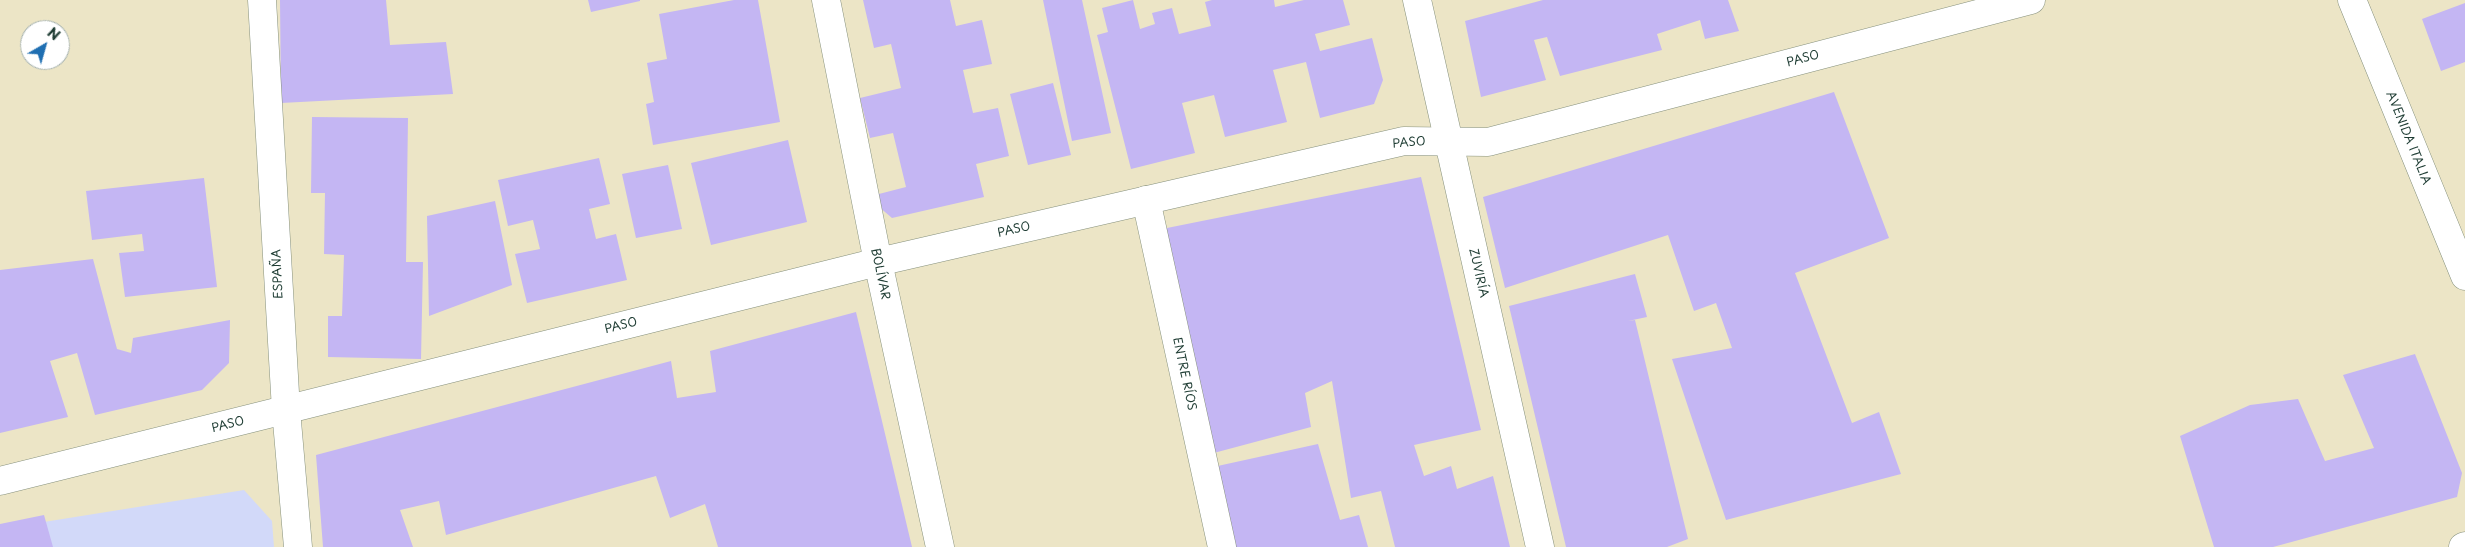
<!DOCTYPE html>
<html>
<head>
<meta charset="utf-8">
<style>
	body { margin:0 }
	#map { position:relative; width:2465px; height:547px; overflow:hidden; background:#ece5c6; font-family:"Playpen Sans",sans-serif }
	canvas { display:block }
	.north { position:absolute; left:20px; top:20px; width:50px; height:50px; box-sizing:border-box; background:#fff; border:1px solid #a5b1ae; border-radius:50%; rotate:38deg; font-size:14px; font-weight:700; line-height:20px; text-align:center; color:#1f3d34 }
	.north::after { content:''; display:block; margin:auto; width:18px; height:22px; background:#1f6fb2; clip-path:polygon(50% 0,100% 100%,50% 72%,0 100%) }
</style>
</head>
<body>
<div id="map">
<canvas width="2465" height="547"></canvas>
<div class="north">N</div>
</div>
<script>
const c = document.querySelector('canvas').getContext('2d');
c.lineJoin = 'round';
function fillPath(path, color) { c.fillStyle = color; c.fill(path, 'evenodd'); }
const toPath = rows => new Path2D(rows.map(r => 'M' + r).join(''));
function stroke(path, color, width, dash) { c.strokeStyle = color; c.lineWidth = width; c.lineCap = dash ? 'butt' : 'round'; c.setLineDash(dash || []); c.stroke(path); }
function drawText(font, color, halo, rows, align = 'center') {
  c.font = font + ' "Playpen Sans",sans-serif'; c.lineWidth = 4.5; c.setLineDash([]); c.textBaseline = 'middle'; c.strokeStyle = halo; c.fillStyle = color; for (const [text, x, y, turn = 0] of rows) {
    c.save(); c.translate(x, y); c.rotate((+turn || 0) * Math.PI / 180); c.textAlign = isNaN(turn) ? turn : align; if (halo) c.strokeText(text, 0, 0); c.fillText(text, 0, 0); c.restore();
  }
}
fillPath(toPath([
	[244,490,272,521,274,547,0,547,0,529]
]), '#d2d9f9');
fillPath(toPath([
	[280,0,386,0,390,45,446,42,453,94,281,103],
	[588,0,640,0,640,1,591,12],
	[734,0,758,0,780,122,653,145,646,104,654,102,647,63,667,59,659,14],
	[863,0,950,0,956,26,982,20,992,64,963,70,973,113,998,108,1009,156,976,164,984,197,892,218,878,206,875,195,906,187,893,133,870,138,860,98,901,88,891,44,874,48],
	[1043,0,1082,0,1111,133,1072,141],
	[1133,0,1140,29,1155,24,1152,13,1172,8,1179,34,1211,26,1205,2,1212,0,1274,0,1275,7,1304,0,1343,0,1350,25,1315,34,1320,51,1372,38,1383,80,1374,104,1320,118,1306,62,1273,70,1287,122,1225,137,1214,95,1182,103,1195,153,1131,169,1097,35,1108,32,1102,8],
	[1543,0,1728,0,1739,31,1705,39,1700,20,1657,34,1662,50,1560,76,1547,37,1534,40,1546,80,1481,97,1465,21],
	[2465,3,2465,62,2441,71,2422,19],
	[1053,83,1071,155,1028,165,1010,94],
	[1834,92,1889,238,1795,273,1852,423,1879,412,1901,474,1726,520,1672,359,1732,348,1716,303,1694,311,1668,235,1505,288,1483,197],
	[312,117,408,118,406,262,423,262,421,359,328,357,328,316,342,316,344,255,324,254,325,193,311,193],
	[788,140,807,222,711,245,691,163],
	[599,158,610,204,589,209,596,239,616,234,627,280,527,303,515,254,540,249,533,220,508,226,498,180],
	[668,165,682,229,636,238,622,174],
	[1421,177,1481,430,1414,445,1424,476,1451,466,1457,489,1493,476,1510,547,1395,547,1381,491,1351,498,1332,381,1305,393,1311,427,1210,454,1157,230],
	[204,178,217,287,125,297,119,253,144,251,142,234,92,240,86,191],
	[495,201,512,285,429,316,427,216],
	[93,259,117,349,131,353,133,338,230,320,229,363,202,390,95,415,77,353,50,361,68,417,0,433,0,270],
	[1635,274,1647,317,1628,321,1635,320,1688,539,1667,547,1566,547,1509,306],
	[856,312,912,547,718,547,705,504,670,518,656,476,446,535,439,501,400,510,413,547,323,547,316,455,671,361,677,398,716,392,710,351],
	[2415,354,2462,473,2457,497,2273,547,2214,547,2180,436,2250,405,2298,399,2325,461,2374,448,2343,375],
	[1318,444,1340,520,1359,515,1368,547,1231,547,1213,467],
	[44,515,53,547,0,547,0,524]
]), '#c4b6f3');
const minor = toPath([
	[262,0,286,410,298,547],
	[826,0,878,262,940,547],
	[1417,0,1540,547],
	[1146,200,1222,547],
	[2463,547,2465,546]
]);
const tertiary = toPath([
	[2352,0,2465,276],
	[0,481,878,262,1404,141,1488,142,2031,0]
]);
stroke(minor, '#86917d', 29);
stroke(tertiary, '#86917d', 29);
stroke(minor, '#fff', 28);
stroke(tertiary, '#fff', 28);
drawText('12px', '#1f3d34', '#fff', [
	["PASO",1803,59,-15],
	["AVENIDA ITALIA",2408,138,68],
	["PASO",1409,143,-5],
	["PASO",1014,230,-13],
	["ZUVIRÍA",1478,273,77],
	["ESPAÑA",278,274,-93],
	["BOLÍVAR",880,274,78],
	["PASO",621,326,-14],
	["ENTRE RÍOS",1184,374,78],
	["PASO",228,425,-14]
]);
</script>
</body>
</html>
